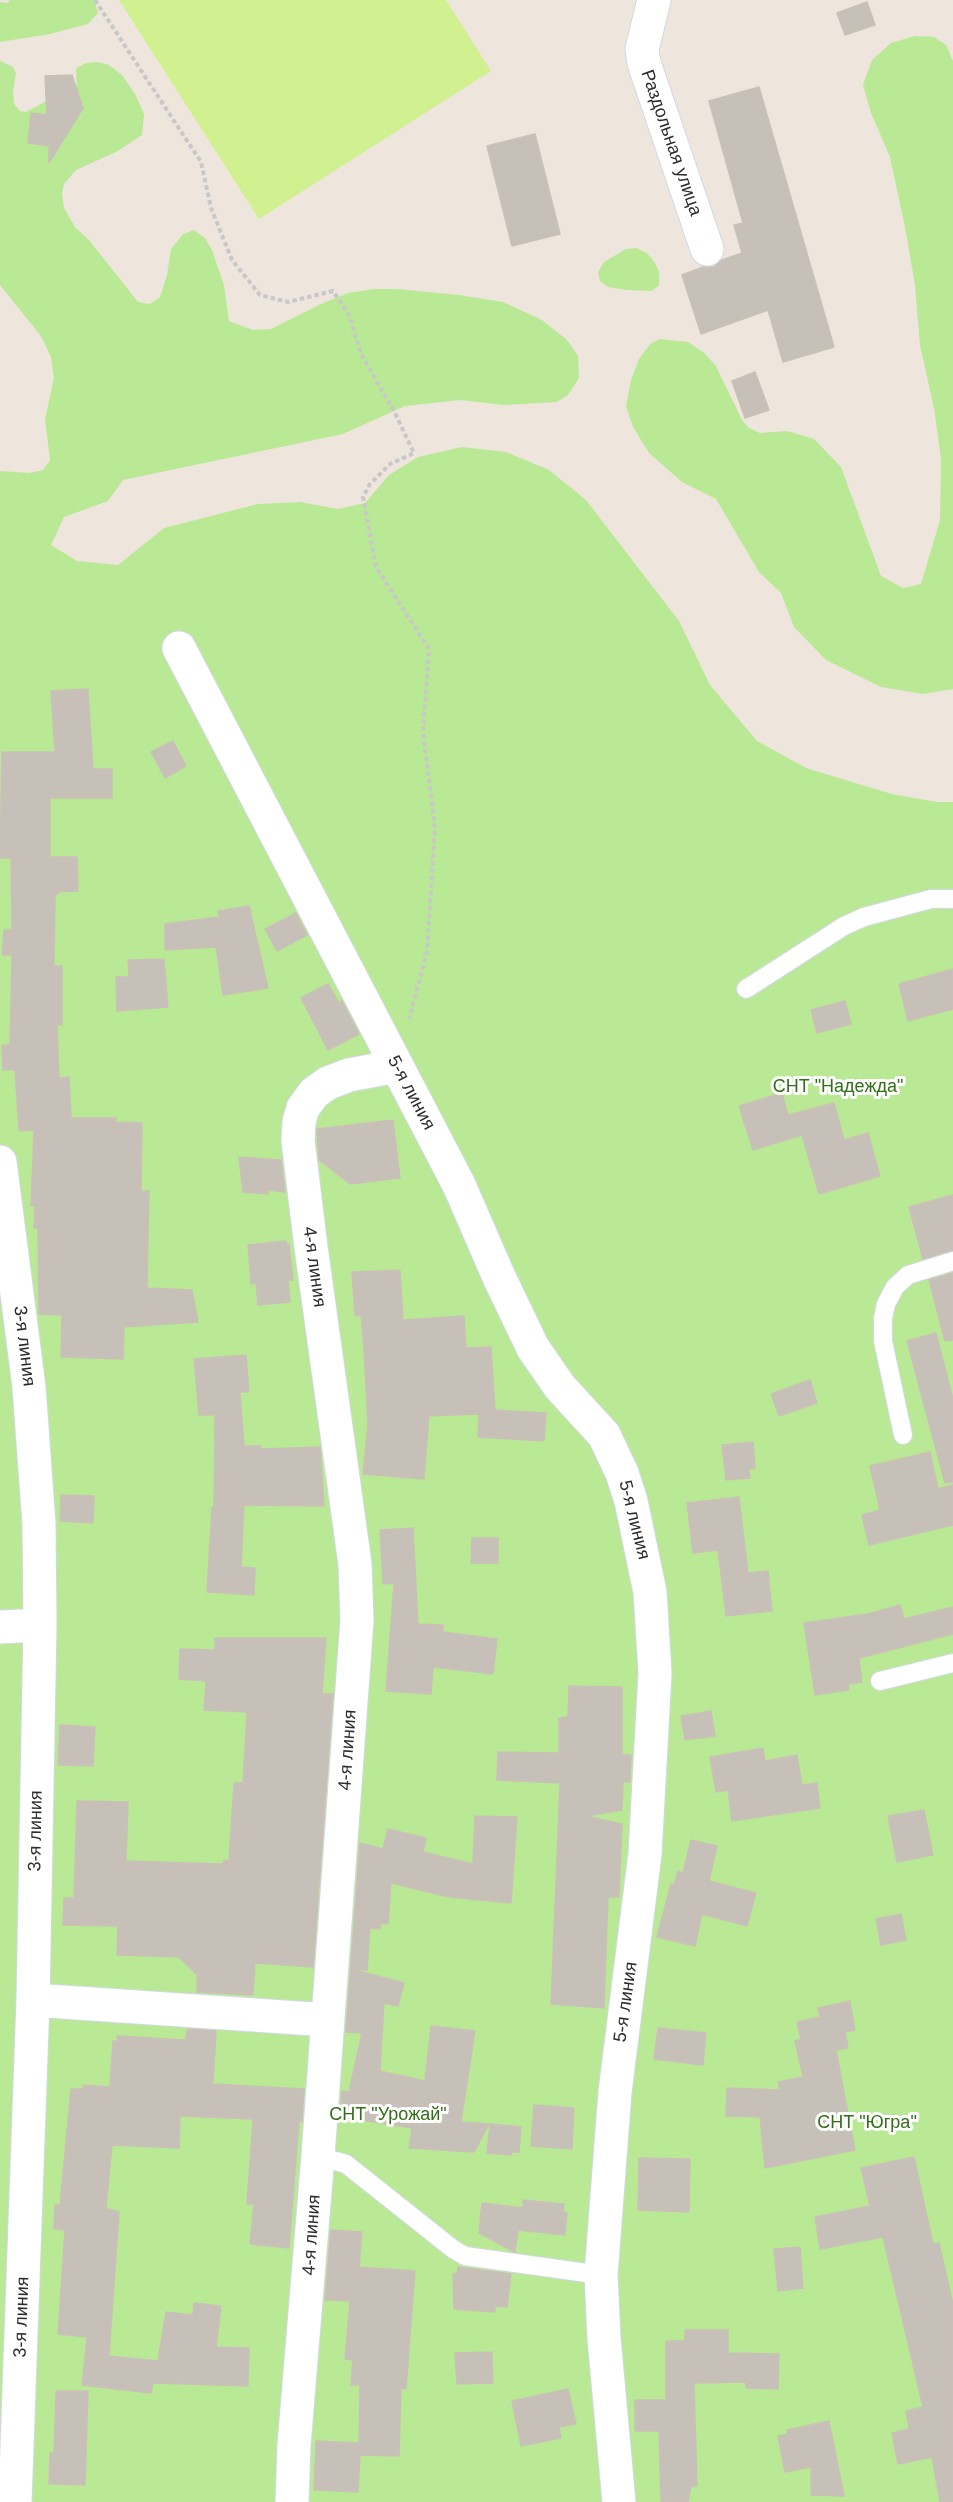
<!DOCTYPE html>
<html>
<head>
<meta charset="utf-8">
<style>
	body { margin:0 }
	canvas { display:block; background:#eee5dd }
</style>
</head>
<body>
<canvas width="953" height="2502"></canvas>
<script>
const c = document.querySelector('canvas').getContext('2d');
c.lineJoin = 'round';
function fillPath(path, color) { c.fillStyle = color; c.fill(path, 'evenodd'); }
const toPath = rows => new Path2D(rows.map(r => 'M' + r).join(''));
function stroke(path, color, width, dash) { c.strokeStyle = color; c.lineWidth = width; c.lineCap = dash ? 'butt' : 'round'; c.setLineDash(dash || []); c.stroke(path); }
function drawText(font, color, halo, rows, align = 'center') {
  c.font = font + ' Helvetica,sans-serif'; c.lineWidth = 6; c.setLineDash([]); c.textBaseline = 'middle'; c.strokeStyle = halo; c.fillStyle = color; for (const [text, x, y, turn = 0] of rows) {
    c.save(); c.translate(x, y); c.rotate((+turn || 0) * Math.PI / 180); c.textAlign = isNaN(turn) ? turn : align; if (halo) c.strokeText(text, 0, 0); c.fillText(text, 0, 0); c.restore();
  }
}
fillPath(toPath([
	[10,0,94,0,98,13,88,24,50,34,0,42,0,2,7,3],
	[915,36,934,37,946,45,953,61,953,689,923,694,881,687,826,660,794,627,781,593,759,572,716,499,682,482,649,453,633,427,626,406,631,380,639,359,650,344,660,339,688,342,704,353,716,366,742,420,749,428,760,433,787,431,814,439,841,467,881,576,903,588,921,584,940,520,941,459,934,408,920,345,915,285,905,227,890,157,871,113,863,85,872,60,891,43],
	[0,61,13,67,16,73,13,92,14,104,20,111,26,112,52,98,77,95,76,68,86,63,97,62,109,65,122,75,135,94,144,114,142,135,116,152,76,170,64,184,62,194,64,208,75,227,89,240,138,302,150,304,160,297,167,275,171,249,183,234,194,230,205,238,212,250,224,285,229,321,253,330,271,329,321,304,348,293,374,289,398,289,459,295,503,302,542,320,567,340,578,356,579,378,568,395,557,402,504,405,460,400,405,406,343,434,123,480,108,501,64,517,51,545,77,561,118,565,164,528,258,504,300,502,338,509,365,503,389,475,418,457,462,447,506,452,549,470,586,500,679,621,710,685,757,741,806,768,892,794,937,802,953,802,953,2502,0,2502,0,471,29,473,43,470,50,460,45,419,54,378,51,357,41,336,0,285],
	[810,1381,817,1403,779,1416,771,1394],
	[636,248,647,253,655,263,659,272,659,285,652,291,627,290,608,287,600,281,598,272,604,262,626,249]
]), '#bae996');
fillPath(toPath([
	[119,0,446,0,491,71,259,219]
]), '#d1f191');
const building = toPath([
	[867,2,875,25,845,35,837,13,867,2],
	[72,75,83,108,49,163,49,146,28,143,31,113,47,115,45,76,72,75],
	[759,87,834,347,783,362,768,310,701,334,682,275,703,267,714,267,722,260,742,253,734,225,743,223,709,101,759,87],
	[535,134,560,234,512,246,487,146,535,134],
	[755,372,769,410,745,418,732,381,755,372],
	[88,689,93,769,112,769,112,798,50,798,50,857,77,857,78,891,58,892,58,894,55,894,54,966,62,966,62,1025,57,1024,59,1078,69,1077,71,1118,116,1118,116,1122,142,1123,141,1191,149,1191,147,1288,192,1290,198,1322,124,1327,123,1359,61,1357,62,1315,39,1314,38,1228,34,1228,35,1206,31,1206,34,1130,19,1131,15,1070,3,1070,2,1045,10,1045,12,955,2,955,4,930,12,930,11,858,0,858,2,752,55,752,51,691,88,689],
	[173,741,186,766,165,778,151,752,173,741],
	[249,906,268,988,223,995,216,947,165,950,165,924,219,917,218,911,249,906],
	[296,913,307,935,277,951,265,929,296,913],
	[164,959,168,1007,117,1011,116,977,129,977,128,960,164,959],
	[953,969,953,1009,908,1021,899,984,953,969],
	[328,984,339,1003,342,1001,359,1034,328,1050,301,998,328,984],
	[845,1001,851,1024,817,1033,811,1010,845,1001],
	[782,1093,788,1115,834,1103,844,1140,868,1133,880,1176,819,1194,802,1135,753,1150,739,1106,782,1093],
	[393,1120,400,1178,350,1184,319,1160,317,1129,393,1120],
	[239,1157,281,1160,285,1192,268,1190,268,1194,243,1192,239,1157],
	[953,1195,953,1250,923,1259,909,1207,953,1195],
	[286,1241,286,1244,289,1244,293,1280,288,1280,290,1302,258,1305,256,1283,251,1284,248,1245,286,1241],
	[400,1270,403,1320,464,1316,466,1348,491,1347,495,1410,546,1413,544,1441,478,1437,479,1414,429,1416,424,1479,363,1474,368,1424,364,1350,361,1315,355,1316,352,1272,400,1270],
	[953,1273,953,1340,945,1341,929,1280,953,1273],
	[936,1333,953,1399,953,1482,945,1483,907,1341,936,1333],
	[246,1355,249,1392,240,1392,244,1446,261,1446,261,1449,320,1447,324,1506,244,1505,241,1567,255,1568,254,1595,207,1592,212,1507,214,1507,215,1415,199,1415,194,1359,246,1355],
	[810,1380,817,1403,779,1416,771,1394,810,1380],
	[753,1442,755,1468,749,1469,750,1478,726,1480,722,1445,753,1442],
	[930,1452,938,1489,953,1485,953,1525,869,1545,862,1515,880,1510,870,1466,930,1452],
	[61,1495,94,1496,93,1523,60,1521,61,1495],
	[739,1497,748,1573,768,1571,772,1611,726,1616,718,1550,693,1553,687,1503,739,1497],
	[413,1528,418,1624,443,1625,443,1632,497,1639,493,1674,433,1667,431,1694,386,1691,394,1583,383,1584,380,1530,413,1528],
	[472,1538,498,1538,498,1563,471,1563,472,1538],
	[900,1605,904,1619,953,1607,953,1634,859,1658,862,1682,848,1684,849,1690,815,1695,804,1623,868,1614,900,1605],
	[215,1638,326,1638,322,1694,333,1694,313,1967,255,1963,253,1995,197,1992,197,1975,179,1957,117,1955,118,1926,63,1925,64,1898,74,1898,77,1801,128,1802,126,1861,223,1864,224,1860,229,1861,234,1783,243,1783,247,1712,204,1710,206,1681,179,1679,180,1649,215,1650,215,1638],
	[569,1686,622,1687,622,1755,631,1755,630,1782,623,1782,622,1810,586,1816,622,1824,619,1897,608,1897,604,2008,551,2004,560,1783,497,1780,498,1752,559,1753,559,1718,568,1717,569,1686],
	[711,1711,715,1736,685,1740,681,1716,711,1711],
	[60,1725,95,1727,93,1766,58,1765,60,1725],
	[763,1748,765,1761,797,1755,802,1785,817,1783,820,1808,732,1821,728,1790,716,1792,710,1757,763,1748],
	[924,1810,933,1855,897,1862,888,1816,924,1810],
	[475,1816,517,1817,511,1903,449,1897,391,1883,388,1924,381,1923,380,1929,370,1928,367,1970,351,1969,404,1983,398,2006,384,2003,380,2071,425,2081,431,2026,475,2031,461,2122,489,2124,474,2152,409,2148,412,2128,362,2120,362,2122,340,2117,342,2091,349,2092,362,2033,346,2032,360,1843,383,1849,388,1829,426,1838,423,1852,473,1864,475,1816],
	[691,1840,717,1846,709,1881,756,1893,747,1926,702,1914,695,1946,657,1937,671,1884,674,1885,678,1871,683,1873,691,1840],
	[901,1914,906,1940,881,1945,876,1919,901,1914],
	[850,2001,855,2030,845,2032,848,2048,836,2050,855,2150,765,2168,760,2117,726,2116,727,2088,780,2090,778,2082,803,2077,795,2041,801,2039,797,2022,820,2017,818,2008,850,2001],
	[658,2028,706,2033,703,2065,654,2059,658,2028],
	[187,2029,216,2031,213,2084,304,2089,302,2121,299,2121,289,2248,250,2244,254,2204,247,2204,253,2119,180,2116,179,2148,112,2145,106,2208,119,2212,109,2356,158,2361,166,2312,193,2315,194,2303,221,2306,216,2347,249,2348,248,2386,153,2383,151,2393,82,2385,87,2337,58,2334,65,2230,54,2229,55,2205,60,2205,71,2089,83,2089,83,2085,110,2087,113,2041,118,2041,117,2036,186,2040,187,2029],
	[534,2105,574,2108,572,2149,531,2146,534,2105],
	[490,2124,521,2127,519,2152,512,2152,511,2155,487,2153,490,2124],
	[914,2157,933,2244,939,2243,953,2304,953,2502,940,2502,932,2457,898,2464,892,2433,909,2429,906,2411,923,2407,883,2237,820,2249,815,2217,870,2206,861,2168,914,2157],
	[639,2158,690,2159,689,2212,638,2210,639,2158],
	[523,2200,564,2204,563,2212,567,2213,565,2235,518,2230,515,2252,479,2233,482,2203,523,2208,523,2200],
	[331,2230,362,2232,359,2267,415,2271,406,2389,401,2388,399,2456,360,2455,358,2492,314,2490,316,2441,359,2443,360,2385,351,2385,353,2360,345,2359,350,2301,325,2300,331,2230],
	[800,2247,803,2288,778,2291,774,2249,800,2247],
	[458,2267,511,2274,507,2307,495,2306,495,2312,454,2309,453,2274,457,2274,458,2267],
	[685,2330,728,2330,728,2353,779,2354,778,2389,746,2388,746,2382,694,2383,697,2486,691,2486,688,2502,661,2502,659,2431,635,2431,635,2400,666,2400,666,2341,685,2341,685,2330],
	[492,2352,493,2383,457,2384,455,2353,492,2352],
	[568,2389,576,2424,559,2427,561,2438,521,2446,512,2401,568,2389],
	[56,2391,88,2391,85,2485,49,2484,50,2453,54,2453,56,2391],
	[829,2421,844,2496,811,2495,811,2467,785,2472,778,2436,787,2434,787,2430,829,2421]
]);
fillPath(building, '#c6c0b8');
stroke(building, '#cac1b6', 1.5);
const lane = toPath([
	[746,989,844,926,864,917,931,899,953,899],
	[903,1435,883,1341,883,1318,886,1304,895,1287,908,1275,953,1261],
	[880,1681,953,1663],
	[318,2156,346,2164,453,2249,465,2256,601,2275]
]);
const street = toPath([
	[654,0,642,49,644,63,707,249],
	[179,648,459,1185,499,1277,533,1348,560,1387,604,1435,622,1473,631,1501,650,1592,655,1673,645,1854,615,2092,601,2275,604,2338,619,2502],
	[0,1162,29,1387,39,1524,40,1625,33,2000,15,2502],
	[0,1627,40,1625],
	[33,2000,328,2020],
	[292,2502,294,2445,318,2156,357,1620,355,1564,311,1247,298,1141,299,1122,303,1108,314,1093,328,1083,349,1075,397,1066]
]);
stroke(lane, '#d2d8e5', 20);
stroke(street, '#d2d8e5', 35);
stroke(toPath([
	[95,0,201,162,211,208,232,260,260,295,288,302,333,291,349,315,361,354,394,411,414,453,390,464,370,484,363,497,376,567,429,649,423,732,435,828,427,952,409,1019]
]), '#c8c8c8', 4, [4.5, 3]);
stroke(lane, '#fff', 18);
stroke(street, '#fff', 33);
drawText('18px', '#2c2c2c', '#fff', [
	["Раздольная улица",671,143,71],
	["5-я линия",411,1093,62],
	["4-я линия",314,1267,82],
	["3-я линия",24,1346,83],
	["5-я линия",634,1520,76],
	["4-я линия",348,1750,-86],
	["3-я линия",36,1831,-89],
	["5-я линия",626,2002,-82],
	["4-я линия",312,2235,-86],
	["3-я линия",22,2317,-88]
]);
drawText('18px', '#306f15', '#fff', [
	["СНТ \"Надежда\"",838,1087],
	["СНТ \"Урожай\"",388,2115],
	["СНТ \"Югра\"",867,2123]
]);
</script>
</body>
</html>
